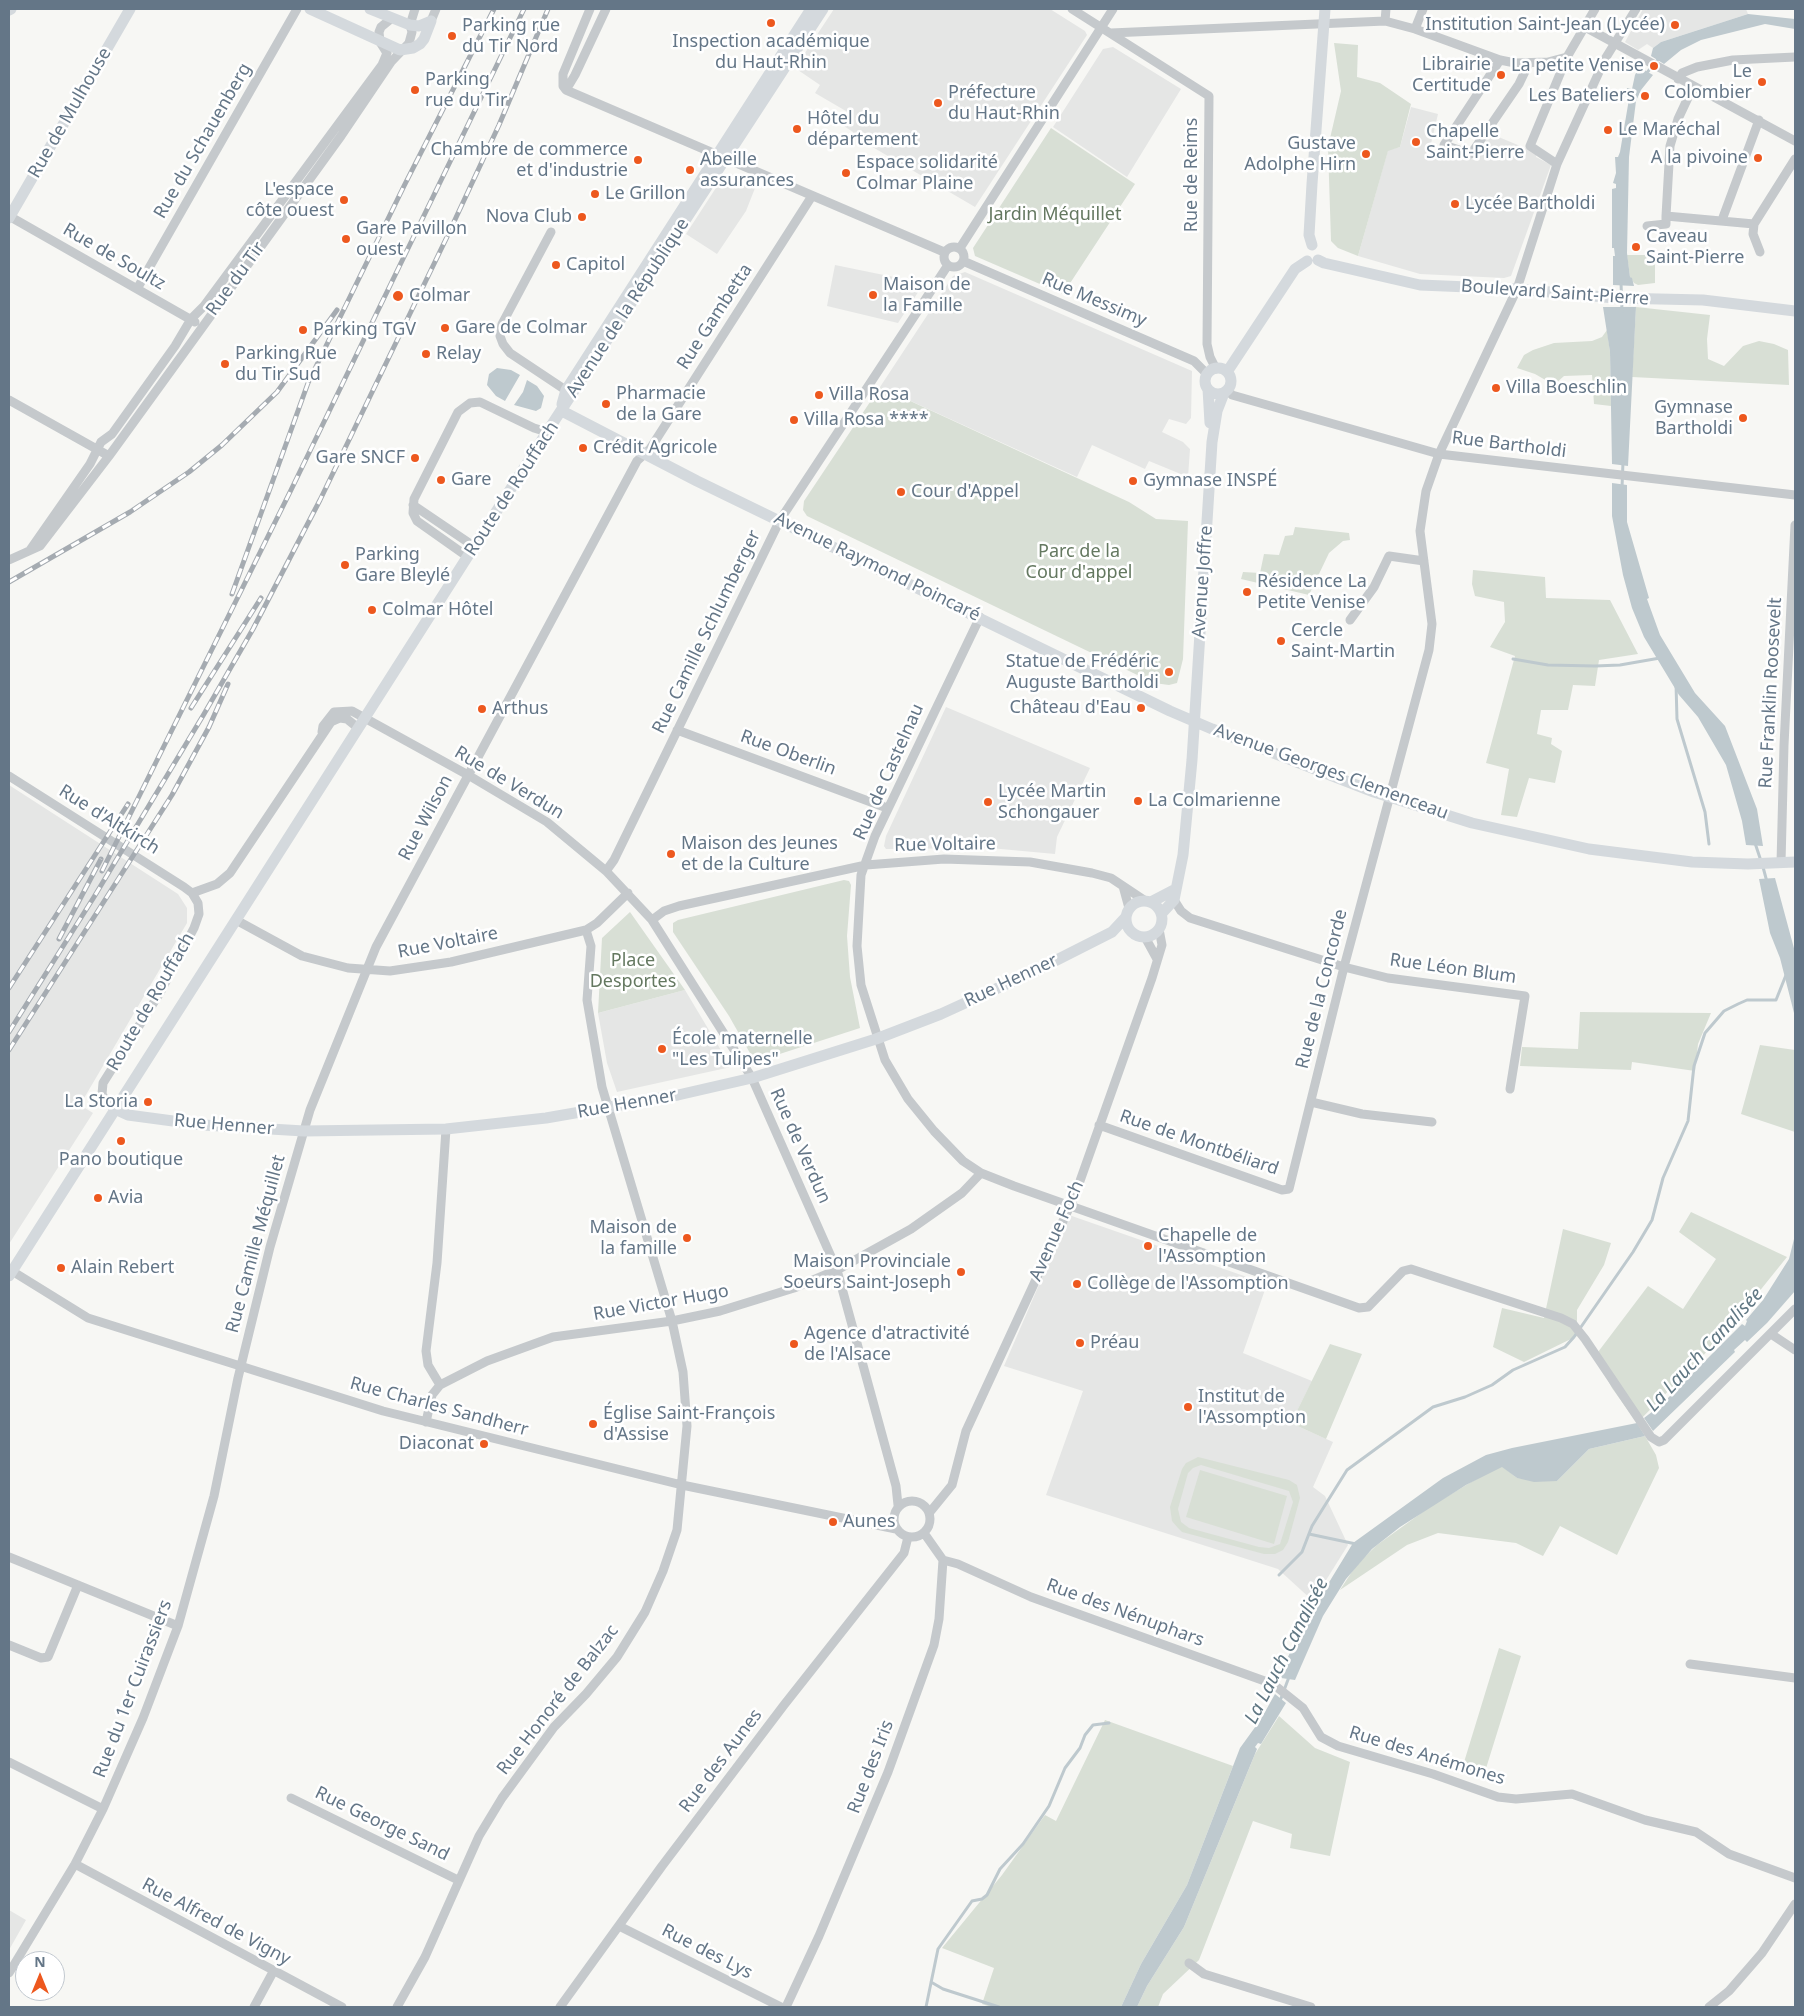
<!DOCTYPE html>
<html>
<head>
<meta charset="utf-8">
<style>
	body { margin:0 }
	#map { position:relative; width:1804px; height:2016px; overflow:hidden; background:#f7f7f4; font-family:"Noto Sans",sans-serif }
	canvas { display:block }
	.frame { position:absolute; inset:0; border:10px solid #647687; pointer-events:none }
	.north { position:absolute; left:15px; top:1951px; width:50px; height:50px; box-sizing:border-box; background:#fff; border:1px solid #c1c8cf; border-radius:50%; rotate:0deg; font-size:14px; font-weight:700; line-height:20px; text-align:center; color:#647687 }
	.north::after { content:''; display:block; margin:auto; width:18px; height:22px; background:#ed581e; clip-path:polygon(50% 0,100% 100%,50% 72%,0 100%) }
</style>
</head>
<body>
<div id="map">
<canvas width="1804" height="2016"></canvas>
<div class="frame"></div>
<div class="north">N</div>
</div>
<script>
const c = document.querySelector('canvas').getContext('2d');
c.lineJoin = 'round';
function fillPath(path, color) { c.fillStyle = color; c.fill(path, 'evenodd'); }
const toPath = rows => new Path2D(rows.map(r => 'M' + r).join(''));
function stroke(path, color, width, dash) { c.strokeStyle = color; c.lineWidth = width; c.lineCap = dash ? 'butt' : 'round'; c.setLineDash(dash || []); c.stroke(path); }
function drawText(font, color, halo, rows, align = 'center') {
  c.font = font + ' "Noto Sans",sans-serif'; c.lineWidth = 5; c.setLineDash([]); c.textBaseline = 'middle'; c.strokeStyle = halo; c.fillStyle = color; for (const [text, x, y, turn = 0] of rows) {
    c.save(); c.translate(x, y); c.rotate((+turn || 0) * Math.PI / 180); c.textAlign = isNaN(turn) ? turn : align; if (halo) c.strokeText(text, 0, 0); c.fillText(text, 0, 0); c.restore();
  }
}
fillPath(toPath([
	[834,9,1050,9,1085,31,1087,35,975,207,852,135,853,132,844,126,851,114,815,93,820,85,795,68],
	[1643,9,1746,9,1748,14,1661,42,1653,48,1647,44,1638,50,1625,42],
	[1113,47,1181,89,1127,177,1053,127,1103,49],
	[1411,107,1438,114,1430,148,1478,161,1489,133,1537,153,1536,157,1551,165,1511,276,1504,278,1420,274,1358,256,1388,150,1400,147],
	[735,174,757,183,746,211,717,254,686,234,723,177],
	[835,265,874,273,924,283,898,323,827,306],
	[965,272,1192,371,1191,418,1186,424,1169,419,1162,432,1183,442,1190,449,1188,477,1149,461,1145,469,1092,445,1077,477,880,387,953,276],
	[946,707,1090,768,1057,837,1055,854,990,848,886,849,884,846,886,836],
	[9,785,178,894,187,908,187,923,80,1105,93,1113,9,1244],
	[685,990,731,1067,617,1092,607,1063,598,1013],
	[1069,1215,1267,1284,1243,1353,1312,1381,1291,1423,1333,1442,1313,1487,1325,1496,1348,1545,1313,1601,1278,1569,1046,1495,1083,1391,1004,1366],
	[9,1910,26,1920,9,1950]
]), '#e5e6e5');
fillPath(toPath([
	[1334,43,1358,45,1357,77,1380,83,1411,104,1400,147,1388,151,1358,256,1338,248,1331,241,1328,147,1341,91],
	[1051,128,1135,184,1063,294,975,256,973,248],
	[1627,255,1655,255,1655,283,1638,285,1634,283,1630,277],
	[1636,307,1710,315,1707,339,1708,359,1724,366,1743,346,1759,341,1774,344,1788,350,1789,385,1632,377],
	[1607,330,1610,352,1611,406,1594,404,1592,375,1564,376,1554,385,1535,374,1517,368,1524,355,1533,350,1554,343,1592,341,1602,337],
	[880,387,1129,502,1156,519,1188,521,1183,659,1177,683,1169,685,1154,683,807,516,803,510,804,501],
	[1295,527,1349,533,1350,540,1343,541,1329,553,1309,595,1241,579,1243,572,1260,573,1264,554,1279,555,1285,536,1293,535],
	[1473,570,1545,577,1546,598,1610,600,1638,654,1599,660,1595,686,1573,685,1568,710,1541,710,1537,734,1552,738,1551,744,1562,751,1555,783,1529,778,1517,817,1501,815,1509,769,1486,763,1515,656,1490,647,1505,622,1504,602,1475,596,1472,584],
	[844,880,849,881,851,885,847,936,850,977,860,1028,755,1062,729,1016,673,932,673,923,678,920],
	[630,912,685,990,598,1013,602,938],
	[1580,1012,1711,1013,1698,1044,1695,1071,1632,1062,1631,1070,1520,1066,1522,1047,1578,1049],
	[1760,1045,1795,1050,1795,1132,1741,1114],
	[1691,1212,1787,1257,1729,1329,1637,1423,1612,1388,1595,1356,1648,1286,1683,1309,1716,1259,1679,1232],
	[1563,1229,1611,1243,1604,1265,1577,1310,1577,1336,1524,1362,1493,1347,1502,1308,1544,1318],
	[1330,1344,1362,1354,1326,1439,1291,1423],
	[1645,1436,1656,1455,1659,1468,1617,1555,1560,1526,1543,1556,1516,1543,1438,1533,1407,1545,1340,1590,1357,1564,1377,1545,1431,1506,1488,1472,1502,1466,1517,1478,1557,1481,1589,1449],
	[1198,1457,1289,1480,1297,1485,1300,1498,1288,1542,1283,1550,1275,1554,1264,1554,1182,1532,1178,1528,1172,1521,1170,1507,1182,1469,1186,1463],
	[1201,1465,1289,1491,1293,1502,1280,1544,1269,1548,1259,1547,1189,1528,1181,1522,1178,1509,1188,1473,1193,1468],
	[1200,1470,1287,1496,1274,1544,1186,1517],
	[1499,1648,1521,1656,1483,1778,1461,1772],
	[1279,1716,1315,1748,1350,1762,1330,1856,1290,1848,1292,1834,1253,1821,1199,1960,1163,1994,1158,2007,1137,2007,1147,1986,1184,1927,1255,1754],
	[1105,1720,1233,1766,1187,1885,1141,1964,1121,2007,991,2007,982,2004,994,1968,942,1948,1002,1875,1045,1815,1056,1821]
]), '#d8dfd5');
fillPath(toPath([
	[1748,14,1795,19,1795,29,1765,24,1701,40,1681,50,1664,64,1651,56,1653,48,1661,42],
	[1639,67,1653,75,1641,90,1636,101,1629,157,1627,253,1630,277,1632,278,1634,286,1613,285,1613,256,1615,256,1614,248,1612,248,1612,189,1616,188,1616,184,1613,183,1616,173,1615,157,1618,157,1620,152,1629,99,1626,98,1627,88,1632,89,1635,75],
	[1603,307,1636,307,1628,466,1612,464,1610,352],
	[497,368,511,370,520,375,505,401,496,396,487,385,489,374],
	[527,380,537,386,544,396,541,408,536,411,514,405,523,392],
	[1612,483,1627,485,1627,522,1649,598,1647,599,1660,635,1695,693,1725,726,1757,809,1763,846,1746,845,1742,821,1726,765,1698,717,1679,695,1644,637,1632,608,1623,575,1612,516],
	[1775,878,1795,952,1795,1017,1780,958,1770,933,1759,879],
	[1795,1235,1795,1291,1767,1323,1747,1342,1745,1340,1734,1350,1735,1352,1653,1431,1644,1418,1661,1405,1742,1324,1745,1326,1747,1321,1746,1320,1763,1300,1789,1259],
	[1637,1423,1645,1436,1589,1449,1557,1481,1534,1482,1517,1478,1502,1467,1466,1485,1400,1527,1372,1549,1346,1579,1323,1616,1295,1680,1281,1678,1287,1659,1303,1625,1353,1543,1443,1478,1486,1455,1512,1448],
	[1275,1694,1286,1703,1261,1744,1258,1743,1255,1747,1257,1749,1184,1927,1147,1986,1137,2007,1121,2007,1141,1964,1187,1885,1240,1748,1261,1719]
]), '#bec9ce');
stroke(toPath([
	[1645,75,1660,57],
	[1621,282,1622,311],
	[1622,488,1623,462],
	[1513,659,1548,665,1595,666,1620,665,1660,658],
	[1676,684,1677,719,1705,812,1709,844],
	[1755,843,1761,861],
	[1763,867,1767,882],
	[1309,1534,1356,1544],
	[1279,1575,1302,1552,1312,1526,1347,1470,1433,1407,1465,1397,1492,1385,1513,1370,1565,1347,1574,1337,1633,1252,1652,1220,1663,1178,1688,1121,1694,1066,1705,1033,1724,1011,1738,1004,1747,1000,1776,1000,1786,975],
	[1280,1701,1289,1677],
	[931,1982,943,1989,999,2007],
	[926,2007,938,1949,972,1901,982,1899,987,1895,1000,1869,1023,1844,1049,1806,1065,1768,1080,1748,1085,1735,1093,1725,1109,1723]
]), '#bec9ce', 3);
stroke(toPath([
	[590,9,563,74,563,86,566,90,944,252],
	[1072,9,1209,96,1207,344,1210,357,1216,369],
	[1595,9,1567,57,1530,146,1557,164,1605,59,1636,9],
	[431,21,436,9],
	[1385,21,1386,9],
	[1585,27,1795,141],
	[1415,29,1423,9],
	[1111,33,1385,21,1415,29,1500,60,1515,63,1548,62,1567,57],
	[1500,60,1444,145,1471,154,1519,84,1529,63],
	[1678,79,1682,73,1697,67,1733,60,1795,57],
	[1693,87,1678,119,1670,146,1666,216,1754,224],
	[566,90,575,75,606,9],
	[9,216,195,322],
	[1722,220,1759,120],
	[1647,226,1666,224,1666,216],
	[551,232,502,324,500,336,503,344,510,353,570,393],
	'944 257a10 10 0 1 1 20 0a10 10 0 1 1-20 0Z',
	[960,248,1113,9],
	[1760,252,1753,234,1754,224,1795,159],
	[963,261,1194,361,1207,374],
	[137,289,297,9],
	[1228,390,1232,395,1439,454,1795,495],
	[9,400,109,456],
	[413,505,475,547],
	[30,550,90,464,101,442,112,434,175,346,191,319,204,306,382,65,387,53,380,42,379,32,381,27,392,18],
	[468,557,417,521,413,513,414,499,458,412,470,403,480,402,534,428,547,432],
	[9,560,40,546,109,456,341,136,391,62,409,43,412,32,410,25,415,9],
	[980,617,875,836,861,875,857,946,861,985,885,1060,908,1099,934,1131,963,1161,981,1173,1014,1186,1359,1308,1368,1307,1403,1271,1411,1269,1561,1318,1573,1324,1585,1339,1651,1437,1659,1442,1664,1440,1795,1309],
	[1350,620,1374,587,1389,556,1424,561],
	[677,730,887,808],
	[322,732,323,726,334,712,352,711,468,775,547,822,606,871,652,920,752,1078,837,1270,896,1486,898,1505],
	[9,776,184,887,192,893,198,903,199,914,194,928,161,991,103,1083,102,1094,106,1102,115,1109],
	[1781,863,1784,745,1795,525],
	[606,871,614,860,780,520,948,265],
	[1123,886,1129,908],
	[192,893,217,884,230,873,331,722,340,718,347,719,358,728],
	[1174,900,1181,911,1190,918,1344,967,1388,978,1525,996,1510,1089],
	[236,920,302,956,348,968,390,971,451,962,586,930],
	[652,920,664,911,679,906,866,865,944,859,1030,862,1092,873,1111,878,1144,900],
	[1145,937,1157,959],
	[1311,1102,1362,1114,1432,1122],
	[1099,1125,1282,1190,1289,1189,1344,967,1429,650,1432,624,1420,531,1426,491,1439,454,1517,289,1557,164],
	[12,1271,88,1318,383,1411,682,1485,896,1529],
	[1771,1334,1795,1350],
	[440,1385,428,1365,426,1351,437,1263,446,1129],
	[426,1422,432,1395,440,1385,487,1361,553,1337,672,1321,720,1311,794,1288,837,1270,911,1229,962,1193,981,1173],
	'894 1519a18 18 0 1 1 36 0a18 18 0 1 1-36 0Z',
	[930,1512,952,1485,966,1431,1075,1195,1152,978,1162,945,1159,929],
	[9,1557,178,1626],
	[943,1560,958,1564,1031,1597,1273,1684,1303,1708,1321,1737,1338,1746,1433,1774,1498,1797,1516,1799,1572,1794,1645,1820,1696,1832,1729,1854,1795,1878],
	[9,1645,41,1658,48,1657,78,1585],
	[1690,1664,1795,1678],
	[9,1762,103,1809],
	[291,1798,458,1880],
	[75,1864,342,2007],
	[619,1926,781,2007],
	[1189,1963,1204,1974,1311,2007],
	[9,1973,75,1864,103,1809,143,1718,178,1626,214,1496,238,1378,270,1247,310,1110,376,947,637,461,650,449,812,196],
	[254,2007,273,1972],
	[397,2007,425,1957,479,1836,502,1798,554,1727,586,1694,617,1657,645,1612,663,1571,677,1530,687,1426,683,1372,672,1321,602,1087,587,1000,591,946,586,930,597,923,628,893],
	[560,2007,662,1866,784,1705,904,1553,908,1537],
	[786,2007,819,1936,888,1772,934,1645,939,1619,943,1560,924,1533],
	[1709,2007,1729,1991,1762,1953,1795,1904]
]), '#c5c9cc', 9);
stroke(toPath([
	[310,9,400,50,413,48,420,44,424,39,431,21],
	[370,9,410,25,419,26,431,21],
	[9,10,11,9],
	[9,218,130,9],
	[1312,245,1309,235,1312,184,1325,9],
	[1318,260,1324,263,1420,285,1517,289,1615,298,1703,300,1795,311],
	'1205 381a13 13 0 1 1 26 0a13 13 0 1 1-26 0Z',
	[1227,372,1295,269,1307,261],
	[1208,389,1210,423],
	[562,404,566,390,811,9],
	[562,411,697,481,1170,711,1212,729,1374,792,1472,823,1589,849,1692,862,1748,864,1795,862],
	'1126 919a18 18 0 1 1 36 0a18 18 0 1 1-36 0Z',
	[1151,902,1176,889],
	[1162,913,1174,900,1183,855,1192,760,1212,442,1217,411,1224,393],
	[115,1109,128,1115,203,1125,304,1131,446,1129,546,1118,678,1095,752,1078,876,1039,941,1014,1035,971,1112,932,1125,918],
	[9,1276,547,432,823,9]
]), '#d4d9dd', 11);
const rail = toPath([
	[9,582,130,512,189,472,222,445,277,392,337,310],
	[232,594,308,383,404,186,494,9],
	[191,708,261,598],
	[102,871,291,490,524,9],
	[59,939,101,859],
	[9,988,128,804],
	[9,1032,94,897,204,714,253,629,320,500,446,239,499,125,548,9],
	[9,1050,172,795,209,727,228,684]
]);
stroke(rail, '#a5abb1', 5);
stroke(rail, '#fff', 3, [9]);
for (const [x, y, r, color] of [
	[771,23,5,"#ed581e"],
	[1675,25,5,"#ed581e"],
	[452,36,5,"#ed581e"],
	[1654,66,5,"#ed581e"],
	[1501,75,5,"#ed581e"],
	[1762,82,5,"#ed581e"],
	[415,90,5,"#ed581e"],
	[1645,96,5,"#ed581e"],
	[938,103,5,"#ed581e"],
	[797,129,5,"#ed581e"],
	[1608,130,5,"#ed581e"],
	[1416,142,5,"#ed581e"],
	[1366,154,5,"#ed581e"],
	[1758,158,5,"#ed581e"],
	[638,160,5,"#ed581e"],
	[690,170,5,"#ed581e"],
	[846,173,5,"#ed581e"],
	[595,194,5,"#ed581e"],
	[344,200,5,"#ed581e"],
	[1455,204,5,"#ed581e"],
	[582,217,5,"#ed581e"],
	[346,239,5,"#ed581e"],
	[1636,247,5,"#ed581e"],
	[556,265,5,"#ed581e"],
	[873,295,5,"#ed581e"],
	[398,296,6,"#ed581e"],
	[445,328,5,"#ed581e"],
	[303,330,5,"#ed581e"],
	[426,354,5,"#ed581e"],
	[225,364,5,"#ed581e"],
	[1496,388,5,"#ed581e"],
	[819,395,5,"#ed581e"],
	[606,404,5,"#ed581e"],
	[1743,418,5,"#ed581e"],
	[794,420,5,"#ed581e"],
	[583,448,5,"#ed581e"],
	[415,458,5,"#ed581e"],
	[441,480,5,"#ed581e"],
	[1133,481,5,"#ed581e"],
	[901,492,5,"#ed581e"],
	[345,565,5,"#ed581e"],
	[1247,592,5,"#ed581e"],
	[372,610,5,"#ed581e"],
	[1281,641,5,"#ed581e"],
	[1169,672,5,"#ed581e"],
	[1141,708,5,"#ed581e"],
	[482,709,5,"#ed581e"],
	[1138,801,5,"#ed581e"],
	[988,802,5,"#ed581e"],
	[671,854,5,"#ed581e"],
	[662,1049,5,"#ed581e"],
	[148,1102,5,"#ed581e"],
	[121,1141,5,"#ed581e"],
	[98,1198,5,"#ed581e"],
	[687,1238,5,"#ed581e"],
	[1148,1246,5,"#ed581e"],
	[61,1268,5,"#ed581e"],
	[961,1272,5,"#ed581e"],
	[1077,1284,5,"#ed581e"],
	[1080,1343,5,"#ed581e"],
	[794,1344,5,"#ed581e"],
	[1188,1407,5,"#ed581e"],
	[593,1424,5,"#ed581e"],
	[484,1444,5,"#ed581e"],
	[833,1522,5,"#ed581e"]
]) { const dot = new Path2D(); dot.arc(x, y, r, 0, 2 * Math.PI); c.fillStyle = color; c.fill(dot); stroke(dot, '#fff', 2); }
drawText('18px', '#647687', '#fff', [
	["Institution Saint-Jean (Lycée)",1665,25,"right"],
	["Parking rue",462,26],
	["du Tir Nord",462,47],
	["Inspection académique",771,42,"center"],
	["du Haut-Rhin",771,63,"center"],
	["Librairie",1491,65,"right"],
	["Certitude",1491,86,"right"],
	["La petite Venise",1644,66,"right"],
	["Le",1752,72,"right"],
	["Colombier",1752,93,"right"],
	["Parking",425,80],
	["rue du Tir",425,101],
	["Préfecture",948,93],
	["du Haut-Rhin",948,114],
	["Les Bateliers",1635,96,"right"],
	["Hôtel du",807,119],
	["département",807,140],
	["Le Maréchal",1618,130],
	["Chapelle",1426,132],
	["Saint-Pierre",1426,153],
	["Gustave",1356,144,"right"],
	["Adolphe Hirn",1356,165,"right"],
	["Chambre de commerce",628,150,"right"],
	["et d'industrie",628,171,"right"],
	["A la pivoine",1748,158,"right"],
	["Abeille",700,160],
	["assurances",700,181],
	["Espace solidarité",856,163],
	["Colmar Plaine",856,184],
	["L'espace",334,190,"right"],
	["côte ouest",334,211,"right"],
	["Le Grillon",605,194],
	["Lycée Bartholdi",1465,204],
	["Nova Club",572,217,"right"],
	["Gare Pavillon",356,229],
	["ouest",356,250],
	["Caveau",1646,237],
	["Saint-Pierre",1646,258],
	["Capitol",566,265],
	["Maison de",883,285],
	["la Famille",883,306],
	["Colmar",409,296],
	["Gare de Colmar",455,328],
	["Parking TGV",313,330],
	["Parking Rue",235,354],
	["du Tir Sud",235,375],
	["Relay",436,354],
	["Villa Boeschlin",1506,388],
	["Pharmacie",616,394],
	["de la Gare",616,415],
	["Villa Rosa",829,395],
	["Gymnase",1733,408,"right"],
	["Bartholdi",1733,429,"right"],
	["Villa Rosa ****",804,420],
	["Crédit Agricole",593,448],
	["Gare SNCF",405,458,"right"],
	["Gare",451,480],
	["Gymnase INSPÉ",1143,481],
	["Cour d'Appel",911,492],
	["Parking",355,555],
	["Gare Bleylé",355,576],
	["Résidence La",1257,582],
	["Petite Venise",1257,603],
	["Colmar Hôtel",382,610],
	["Cercle",1291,631],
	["Saint-Martin",1291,652],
	["Statue de Frédéric",1159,662,"right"],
	["Auguste Bartholdi",1159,683,"right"],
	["Château d'Eau",1131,708,"right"],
	["Arthus",492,709],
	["Lycée Martin",998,792],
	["Schongauer",998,813],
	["La Colmarienne",1148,801],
	["Maison des Jeunes",681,844],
	["et de la Culture",681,865],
	["École maternelle",672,1039],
	["\"Les Tulipes\"",672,1060],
	["La Storia",138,1102,"right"],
	["Pano boutique",121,1160,"center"],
	["Avia",108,1198],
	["Maison de",677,1228,"right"],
	["la famille",677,1249,"right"],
	["Chapelle de",1158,1236],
	["l'Assomption",1158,1257],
	["Maison Provinciale",951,1262,"right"],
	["Soeurs Saint-Joseph",951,1283,"right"],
	["Alain Rebert",71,1268],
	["Collège de l'Assomption",1087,1284],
	["Agence d'atractivité",804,1334],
	["de l'Alsace",804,1355],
	["Préau",1090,1343],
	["Institut de",1198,1397],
	["l'Assomption",1198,1418],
	["Église Saint-François",603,1414],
	["d'Assise",603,1435],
	["Diaconat",474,1444,"right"],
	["Aunes",843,1522]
], 'left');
drawText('18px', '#647687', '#fff', [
	["Rue de Mulhouse",70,113,-60],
	["Rue du Schauenberg",203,141,-60],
	["Rue de Reims",1192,175,-90],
	["Rue de Soultz",114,257,30],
	["Rue du Tir",236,279,-54],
	["Boulevard Saint-Pierre",1555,293,4],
	["Rue Messimy",1094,300,23],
	["Avenue de la République",628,308,-57],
	["Rue Gambetta",715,317,-57],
	["Rue Bartholdi",1509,445,7],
	["Route de Rouffach",512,489,-57],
	["Avenue Raymond Poincaré",877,567,26],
	["Avenue Joffre",1203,582,-86],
	["Rue Camille Schlumberger",707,632,-64],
	["Rue Franklin Roosevelt",1771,693,-87],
	["Rue Oberlin",788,753,20],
	["Rue de Castelnau",889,772,-66],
	["Avenue Georges Clemenceau",1331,772,20],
	["Rue de Verdun",509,783,31],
	["Rue Wilson",426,818,-62],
	["Rue d'Altkirch",109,820,32],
	["Rue Voltaire",945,845,-1],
	["Rue Voltaire",448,943,-11],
	["Rue Léon Blum",1453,969,8],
	["Rue Henner",1011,981,-25],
	["Rue de la Concorde",1322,989,-76],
	["Route de Rouffach",151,1002,-60],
	["Rue Henner",627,1104,-10],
	["Rue Henner",224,1125,5],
	["Rue de Montbéliard",1199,1143,19],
	["Rue de Verdun",800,1146,66],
	["Avenue Foch",1057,1231,-66],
	["Rue Camille Méquillet",256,1244,-75],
	["Rue Victor Hugo",661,1303,-10],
	["Rue Charles Sandherr",439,1407,15],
	["Rue des Nénuphars",1125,1613,20],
	["Rue du 1er Cuirassiers",133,1689,-69],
	["Rue Honoré de Balzac",558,1700,-52],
	["Rue des Anémones",1427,1756,17],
	["Rue des Aunes",721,1761,-53],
	["Rue des Iris",871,1767,-69],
	["Rue George Sand",382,1824,26],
	["Rue Alfred de Vigny",216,1922,28],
	["Rue des Lys",707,1952,27]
]);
drawText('18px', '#647860', '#fff', [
	["Jardin Méquillet",1055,215],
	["Parc de la",1079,552],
	["Cour d'appel",1079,573],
	["Place",633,961],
	["Desportes",633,982]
]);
drawText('italic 19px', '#607783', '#fff', [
	["La Lauch Canalisée",1705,1350,-47],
	["La Lauch Canalisée",1287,1651,-63]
]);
</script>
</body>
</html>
